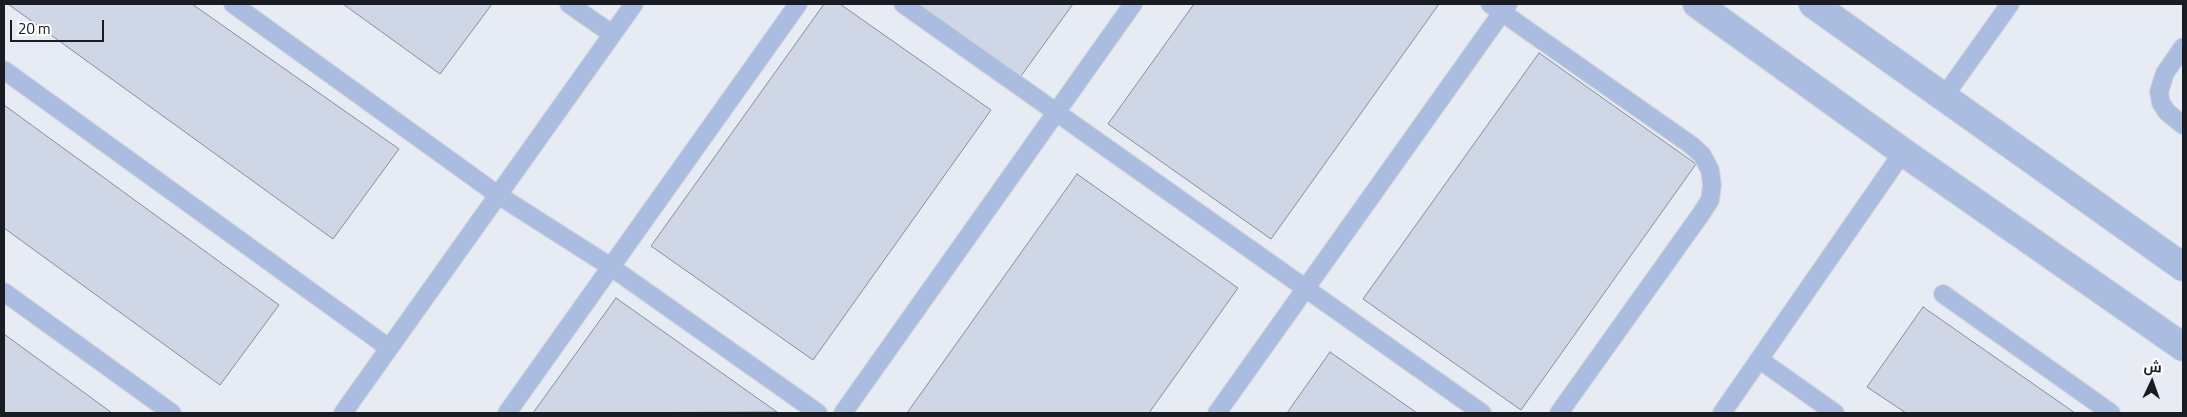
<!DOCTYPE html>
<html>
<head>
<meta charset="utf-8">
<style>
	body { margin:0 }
	#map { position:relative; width:2187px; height:417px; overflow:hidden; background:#fafbff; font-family:Georgia,Cairo,serif }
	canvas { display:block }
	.frame { position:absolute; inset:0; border:5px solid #191c22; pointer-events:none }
	.north { position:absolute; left:2127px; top:357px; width:50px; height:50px; -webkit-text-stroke:4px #fff; paint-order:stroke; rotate:3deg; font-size:14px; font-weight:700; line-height:20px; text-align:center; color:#191c22 }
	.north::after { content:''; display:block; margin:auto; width:18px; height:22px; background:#191c22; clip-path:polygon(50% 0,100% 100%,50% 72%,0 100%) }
	.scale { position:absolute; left:10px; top:20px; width:94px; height:22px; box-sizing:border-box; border:2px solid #191c22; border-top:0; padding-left:6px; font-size:15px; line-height:18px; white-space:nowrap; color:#191c22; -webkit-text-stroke:4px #fff; paint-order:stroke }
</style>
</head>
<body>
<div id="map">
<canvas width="2187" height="417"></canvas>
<div class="frame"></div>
<div class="north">ش</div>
<div class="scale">20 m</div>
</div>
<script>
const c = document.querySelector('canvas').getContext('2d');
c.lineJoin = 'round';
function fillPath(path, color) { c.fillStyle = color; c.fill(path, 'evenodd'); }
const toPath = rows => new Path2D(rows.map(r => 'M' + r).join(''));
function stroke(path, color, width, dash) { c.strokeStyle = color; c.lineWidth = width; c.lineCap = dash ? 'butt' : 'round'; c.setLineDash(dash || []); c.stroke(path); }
fillPath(toPath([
	[4,4,2183,4,2183,413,4,413]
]), '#e6ebf4');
const building = toPath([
	[8,4,192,4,399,149,333,239,8,4],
	[343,4,492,4,440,74,343,4],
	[824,4,840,4,991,110,813,360,651,246,824,4],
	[919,4,1073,4,1021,76,919,4],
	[1194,4,1439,4,1271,239,1108,124,1194,4],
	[1539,53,1696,164,1521,410,1363,299,1539,53],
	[4,105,279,305,220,385,4,228,4,105],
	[1077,174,1238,288,1149,413,907,413,1077,174],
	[616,298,777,412,533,413,616,298],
	[1923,307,2075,413,1906,413,1867,387,1923,307],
	[4,334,112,413,4,413,4,334],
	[1330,352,1417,413,1287,413,1330,352]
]);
fillPath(building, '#cfd6e6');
stroke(building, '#878e9d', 1);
const lane = toPath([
	[233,4,498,195,611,267,818,413],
	[569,4,612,34],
	[903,4,1482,413],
	[1490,4,1691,145,1702,155,1710,170,1712,185,1710,200,1701,214,1559,413],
	[2183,47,2165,73,2159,92,2161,103,2167,112,2183,125],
	[4,70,389,348],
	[1943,98,2010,4],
	[4,292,172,413],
	[1943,294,2111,413],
	[1760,360,1835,413],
	[343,413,634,4],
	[507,413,798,4],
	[843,413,1133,4],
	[1217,413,1508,4],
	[1722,413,1903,152]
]);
const street = toPath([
	[1697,4,1903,152,2183,347],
	[1813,4,2183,267]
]);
stroke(lane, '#d6d7dc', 20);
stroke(street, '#d6d7dc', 30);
stroke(lane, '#abbce1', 18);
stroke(street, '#abbce1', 28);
</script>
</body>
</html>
